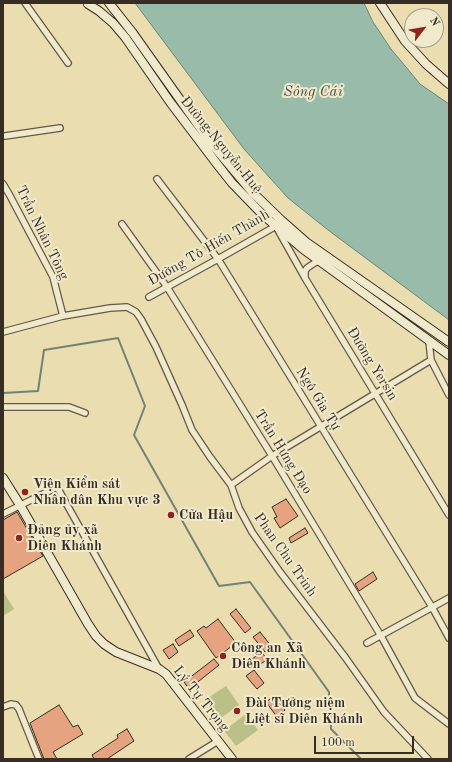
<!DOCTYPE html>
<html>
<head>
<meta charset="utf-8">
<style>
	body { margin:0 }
	#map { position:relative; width:452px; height:762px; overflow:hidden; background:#eaddb0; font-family:"Old Standard TT",serif }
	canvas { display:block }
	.frame { position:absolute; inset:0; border:4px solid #372d25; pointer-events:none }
	.north { position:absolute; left:404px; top:8px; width:40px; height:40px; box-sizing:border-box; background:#f1e9cc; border:1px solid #a79e89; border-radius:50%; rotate:59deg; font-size:11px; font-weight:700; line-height:16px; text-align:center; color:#372d25 }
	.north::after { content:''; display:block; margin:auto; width:14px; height:18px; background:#8f2418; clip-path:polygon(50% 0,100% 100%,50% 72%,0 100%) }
	.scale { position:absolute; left:314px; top:736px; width:100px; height:18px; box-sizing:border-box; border:2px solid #372d25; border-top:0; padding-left:5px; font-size:12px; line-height:14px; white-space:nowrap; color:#372d25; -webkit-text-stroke:3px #f1e9cc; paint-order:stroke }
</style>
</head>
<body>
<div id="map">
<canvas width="452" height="762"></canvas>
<div class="frame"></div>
<div class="north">N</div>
<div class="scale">100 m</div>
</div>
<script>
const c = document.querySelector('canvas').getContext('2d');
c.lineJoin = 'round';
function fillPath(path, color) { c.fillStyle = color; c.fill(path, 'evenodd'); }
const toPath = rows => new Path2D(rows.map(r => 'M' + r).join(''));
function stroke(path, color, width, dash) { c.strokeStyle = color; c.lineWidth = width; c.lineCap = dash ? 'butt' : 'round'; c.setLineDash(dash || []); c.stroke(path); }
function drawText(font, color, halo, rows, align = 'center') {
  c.font = font + ' "Old Standard TT",serif'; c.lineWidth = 4; c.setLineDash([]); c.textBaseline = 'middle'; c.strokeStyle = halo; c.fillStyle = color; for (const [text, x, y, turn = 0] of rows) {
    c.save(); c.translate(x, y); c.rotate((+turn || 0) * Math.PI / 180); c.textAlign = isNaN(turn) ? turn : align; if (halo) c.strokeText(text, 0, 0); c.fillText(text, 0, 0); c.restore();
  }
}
fillPath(toPath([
	[3,591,14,609,3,616],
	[226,686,239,705,217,721,203,701],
	[246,714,258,730,236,746,225,732,225,730]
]), '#bbc088');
const water = toPath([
	[135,3,364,3,373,22,391,49,420,84,449,104,449,320,328,230,288,198,244,149,135,3]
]);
fillPath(water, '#98bca9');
stroke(water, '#718374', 1);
stroke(toPath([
	[3,393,38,391,44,350,118,338,145,406,134,435,219,586,250,582,329,692,331,729,361,759]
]), '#718374', 2);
const building = toPath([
	[286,499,298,516,280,528,274,518,277,517,272,507,286,499],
	[17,512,43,556,3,579,3,520,17,512],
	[305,528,308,533,291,543,289,538,305,528],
	[373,572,377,579,359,591,355,584,373,572],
	[236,609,251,628,245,633,230,614,236,609],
	[218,619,236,643,216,658,197,631,204,626,206,628,218,619],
	[190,630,194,636,179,646,175,640,190,630],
	[260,632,272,647,265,652,253,637,260,632],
	[173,644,178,652,169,659,163,650,173,644],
	[262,652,267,660,257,666,252,659,262,652],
	[214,659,219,665,189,689,184,682,214,659],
	[254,670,264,683,257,689,246,676,254,670],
	[274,696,285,710,277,717,266,702,274,696],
	[59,705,73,727,78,725,83,734,53,752,57,759,44,759,30,723,59,705],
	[127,729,134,741,107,759,94,759,92,755,118,738,117,735,127,729]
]);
fillPath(building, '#e5a37f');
stroke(building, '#372d25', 1);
const street = toPath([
	[25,3,68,63],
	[5,136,60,128],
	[157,179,218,259,432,607,449,638],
	[3,184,9,194,53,277,63,316],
	[122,224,167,287,272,456,381,636,415,698,449,724],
	[278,230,305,278,449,515],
	[305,278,305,271,307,268,316,262,321,262],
	[149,297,218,259,276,226,278,224],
	[3,332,63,316,110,308,127,307,136,312,141,319,156,347,182,405,192,430,210,457,231,485,239,508,252,532,280,572,345,657,384,712,428,759],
	[429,341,431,360,449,395],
	[3,407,69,407,85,413],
	[231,485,272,456,431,360],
	[3,514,57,487,159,669],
	[367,643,449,598],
	[3,707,11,704,16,705,19,709,39,759],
	[189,759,218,741]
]);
const secondary = toPath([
	[109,3,132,32,210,142,252,192,281,220,306,242,449,342],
	[380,3,405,41,426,64,449,84],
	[88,4,99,11,113,23,125,37,170,102,217,164,232,183,263,215,303,249,449,355],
	[3,478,20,505,88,624,96,636,104,644,116,652,159,669,166,674,232,759]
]);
stroke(street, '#645948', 8);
stroke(secondary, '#372d25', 10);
stroke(street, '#f1e9cc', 5.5);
stroke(secondary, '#f1e9cc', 8);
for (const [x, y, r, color] of [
	[25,492,4,"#8f2418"],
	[171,515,4,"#8f2418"],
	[19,538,4,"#8f2418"],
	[223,656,4,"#8f2418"],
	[237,711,4,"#8f2418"]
]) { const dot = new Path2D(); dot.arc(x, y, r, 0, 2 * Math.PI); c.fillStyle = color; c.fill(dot); stroke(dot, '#f1e9cc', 1.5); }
drawText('14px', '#372d25', '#f1e9cc', [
	["Đường Nguyễn Huệ",221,145,51],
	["Trần Nhân Tông",42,233,64],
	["Đường Tô Hiến Thành",209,248,-30],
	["Đường Yersin",372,364,58],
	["Ngô Gia Tự",318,399,58],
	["Trần Hưng Đạo",283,452,58],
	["Phan Chu Trinh",285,555,55],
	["Lý Tự Trọng",201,699,51]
]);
drawText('bold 14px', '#372d25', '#f1e9cc', [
	["Viện Kiểm sát",33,484],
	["Nhân dân Khu vực 3",33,500],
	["Cửa Hậu",179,515],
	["Đảng ủy xã",27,530],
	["Diên Khánh",27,546],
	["Công an Xã",231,648],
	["Diên Khánh",231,664],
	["Đài Tưởng niệm",245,703],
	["Liệt sĩ Diên Khánh",245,719]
], 'left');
drawText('italic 15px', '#4f5146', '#f1e9cc', [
	["Sông Cái",313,92]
]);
</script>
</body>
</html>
